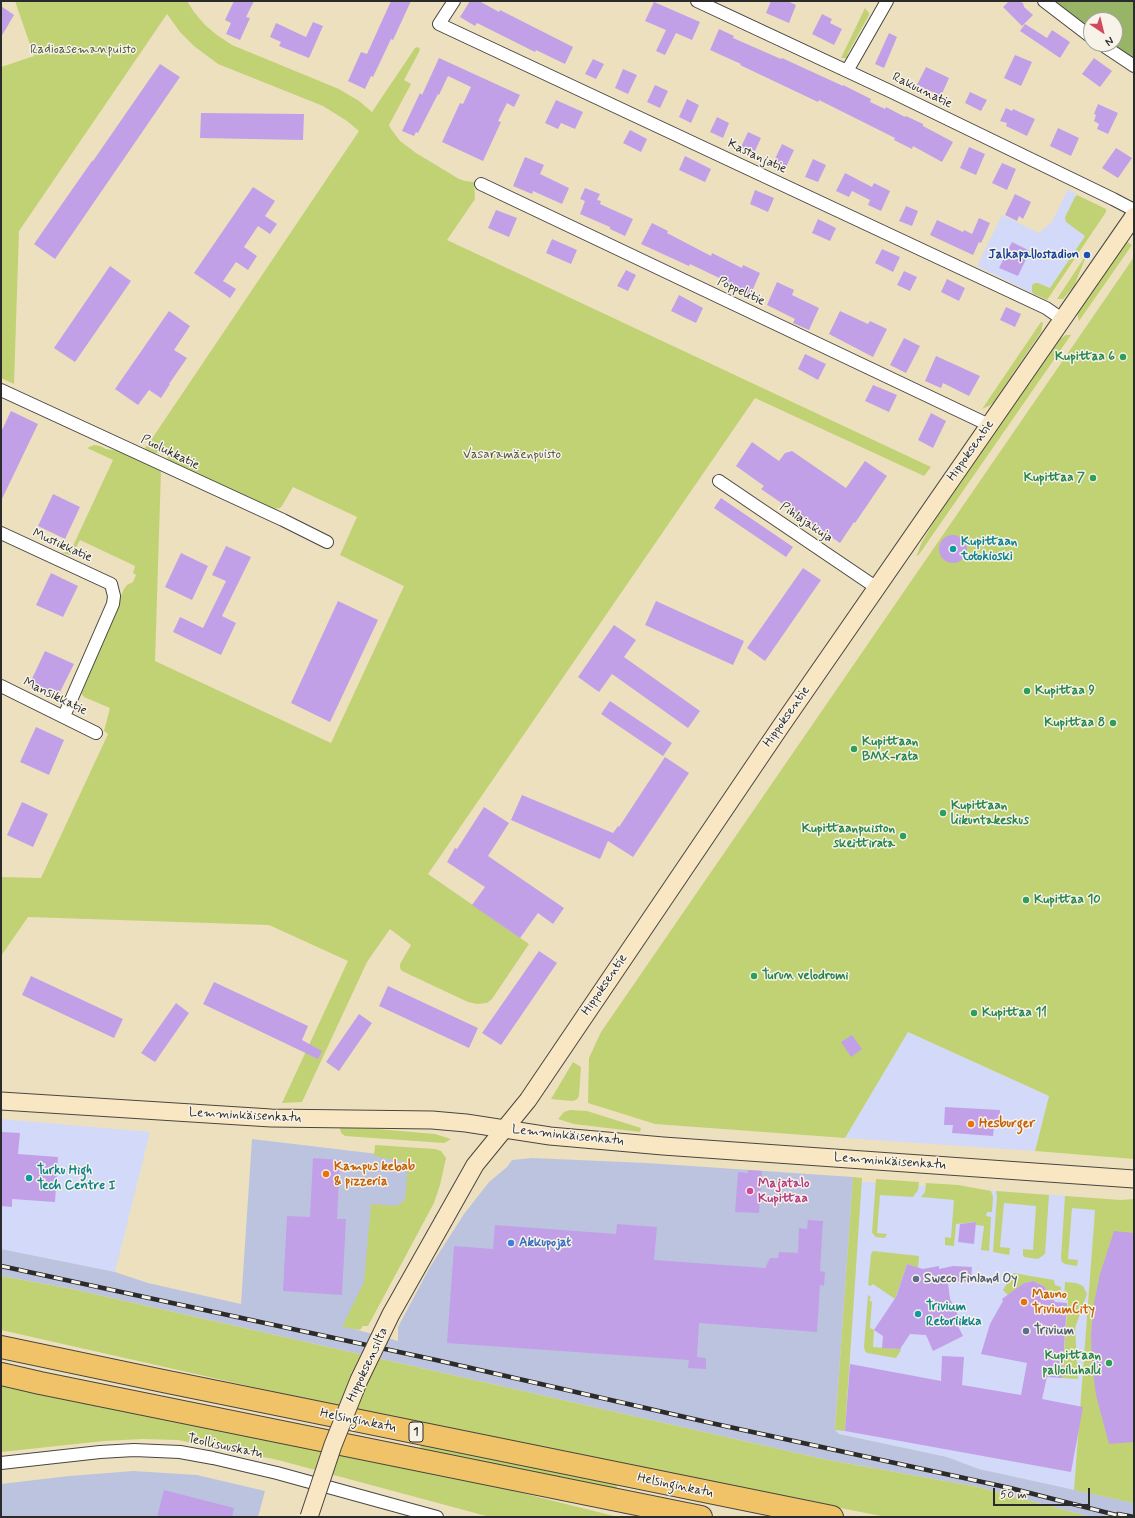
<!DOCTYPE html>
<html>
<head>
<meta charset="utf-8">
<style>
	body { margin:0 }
	#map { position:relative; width:1135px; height:1518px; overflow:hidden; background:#ede0bf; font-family:Mynerve,sans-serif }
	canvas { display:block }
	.frame { position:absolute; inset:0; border:2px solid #2b2b2b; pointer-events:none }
	.north { position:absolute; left:1083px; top:12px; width:40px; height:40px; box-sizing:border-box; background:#f7f3e8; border:1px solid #a5a39c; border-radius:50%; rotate:145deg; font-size:11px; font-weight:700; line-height:16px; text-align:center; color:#2b2b2b }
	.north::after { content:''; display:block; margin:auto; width:14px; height:18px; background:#d1495b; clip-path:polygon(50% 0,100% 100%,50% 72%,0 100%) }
	.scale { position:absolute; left:993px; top:1488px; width:97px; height:18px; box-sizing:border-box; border:2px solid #2b2b2b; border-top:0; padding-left:5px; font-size:12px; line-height:14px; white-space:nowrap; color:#2b2b2b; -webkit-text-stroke:3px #f7f3e8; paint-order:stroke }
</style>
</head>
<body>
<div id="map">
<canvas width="1135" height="1518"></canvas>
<div class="frame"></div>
<div class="north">N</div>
<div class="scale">50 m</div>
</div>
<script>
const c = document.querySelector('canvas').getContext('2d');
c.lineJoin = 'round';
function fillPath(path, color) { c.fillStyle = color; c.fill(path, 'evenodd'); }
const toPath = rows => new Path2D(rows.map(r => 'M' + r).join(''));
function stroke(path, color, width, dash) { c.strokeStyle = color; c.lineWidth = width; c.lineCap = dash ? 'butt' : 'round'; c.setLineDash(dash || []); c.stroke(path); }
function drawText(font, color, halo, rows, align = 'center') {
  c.font = font + ' Mynerve,sans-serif'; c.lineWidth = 3; c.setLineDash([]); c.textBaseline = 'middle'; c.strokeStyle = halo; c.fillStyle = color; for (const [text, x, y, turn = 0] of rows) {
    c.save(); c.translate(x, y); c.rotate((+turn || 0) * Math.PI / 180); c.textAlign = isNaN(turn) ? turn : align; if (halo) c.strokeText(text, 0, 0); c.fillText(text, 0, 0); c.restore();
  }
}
fillPath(toPath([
	[1068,189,1077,195,1075,197,1065,217,1066,221,1085,236,1050,288,1038,283,1032,292,1034,294,977,266,1002,215,1039,233,1052,222],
	[908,1032,1049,1096,1035,1151,845,1138],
	[1,1119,150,1132,115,1272,1,1249],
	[852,1181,1096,1198,1074,1490,979,1469,947,1457,839,1434,835,1430]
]), '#d2d9f9');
fillPath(toPath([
	[252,1139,411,1158,408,1207,343,1326,398,1341,398,1327,430,1267,464,1214,489,1182,507,1167,512,1160,532,1158,647,1163,853,1177,835,1430,839,1434,947,1457,979,1469,1134,1503,1134,1517,1091,1517,978,1487,823,1459,72,1289,1,1276,1,1249,115,1272,148,1283,241,1304],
	[133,1471,197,1475,265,1491,258,1517,1,1517,1,1484,69,1476]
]), '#bcc3de');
fillPath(toPath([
	[15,1,187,1,194,12,205,25,217,35,232,45,339,89,359,101,372,112,415,48,418,47,420,49,419,52,404,80,411,84,389,125,391,129,400,141,416,153,459,179,465,181,474,182,475,199,447,240,931,467,924,476,755,398,428,874,529,944,492,999,487,1003,477,1004,468,1002,402,971,400,968,400,964,411,945,390,929,367,962,302,1102,282,1103,348,961,269,925,28,917,1,956,1,877,41,878,108,734,104,731,110,708,84,697,81,693,80,690,124,589,127,585,133,582,136,575,133,573,135,566,80,540,73,553,71,555,61,553,68,552,72,548,113,460,87,448,94,445,100,446,106,449,119,451,161,471,155,661,331,743,404,586,340,555,357,517,293,487,282,506,280,508,272,509,168,461,167,455,160,452,154,454,146,450,145,447,147,446,359,131,347,121,323,106,218,64,194,46,180,32,167,14,19,231,14,384,1,378,1,67,34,56],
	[865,8,869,13,869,15,848,53,847,58,841,58],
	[1077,195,1106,209,1106,212,1047,300,1034,294,1032,292,1032,285,1035,283,1038,283,1050,288,1085,236,1066,222,1065,217,1075,197],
	[1126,241,1132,245,1079,321,1077,313],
	[1134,257,1134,1159,1035,1151,1049,1096,908,1032,845,1138,655,1124,588,1103,589,1058,601,1032],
	[1084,258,1085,259,1074,286,1063,299,1057,299],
	[1041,322,1043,323,1041,332,993,403,989,406,982,409],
	[1066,335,1071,335,918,556,917,555,921,544,933,523,1060,339],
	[573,1062,581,1067,579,1095,578,1098,576,1100,572,1101,551,1099],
	[570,1110,587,1111,641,1128,640,1132,574,1124,558,1119,564,1112],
	[340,1128,377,1129,435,1134,451,1139,444,1143,345,1136,341,1133],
	[375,1145,435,1149,441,1151,446,1158,440,1185,434,1203,368,1326,363,1326,360,1330,343,1327,343,1325,364,1282,371,1204,397,1206,405,1200,408,1166,402,1161,374,1156],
	[853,1177,862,1178,845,1431,835,1430],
	[876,1179,919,1182,918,1190,913,1197,880,1195,877,1233,887,1234,885,1238,876,1237,872,1233],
	[926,1183,958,1185,991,1191,993,1197,992,1212,987,1212,986,1216,991,1217,989,1251,981,1250,984,1226,976,1225,976,1222,956,1224,954,1246,945,1245,945,1237,951,1238,954,1200,921,1197,925,1192],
	[996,1191,1049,1195,1045,1254,1038,1259,1024,1257,1023,1255,1023,1249,1033,1250,1036,1206,1004,1203,1000,1247,1010,1248,1009,1255,993,1252,997,1196],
	[1065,1196,1121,1200,1134,1199,1134,1503,1074,1490,1095,1210,1072,1208,1068,1259,1078,1260,1077,1266,1065,1264,1062,1262,1061,1258],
	[873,1251,919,1256,918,1268,907,1264,895,1299,873,1284,871,1286,868,1285,871,1254],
	[1013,1273,1054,1280,1055,1285,1061,1287,1060,1297,1052,1298,1044,1286,1033,1281,1024,1283,1008,1295,1003,1290],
	[1,1276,72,1289,823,1459,978,1487,1091,1517,886,1517,583,1457,333,1405,1,1330],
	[1065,1282,1076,1283,1083,1286,1087,1294,1075,1328,1078,1379,1062,1378,1068,1300,1064,1299],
	[868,1295,871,1297,869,1300,872,1302,870,1328,874,1330,873,1347,900,1349,901,1350,896,1358,867,1353,865,1351,864,1347],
	[1,1383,498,1487,618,1517,490,1517,278,1460,178,1440,142,1439,104,1441,1,1452],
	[421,1442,618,1482,616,1491,420,1451]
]), '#c1d274');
fillPath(toPath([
	[1054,1,1134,1,1134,60,1110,44,1115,44,1115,20,1091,20,1091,30]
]), '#98b466');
fillPath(toPath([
	[234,1,254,1,246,17,250,18,240,40,226,34,231,23,225,20],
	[391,1,411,1,393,40,391,39,373,77,371,76,365,89,348,81,361,52,367,54],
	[470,1,479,1,499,12,500,10,573,47,565,64,536,50,535,52,477,23,475,26,460,17],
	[771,1,787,1,796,5,789,23,766,13],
	[1009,1,1018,1,1023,3,1024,7,1033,15,1022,26,1003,7],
	[654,2,700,22,692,40,676,33,665,55,656,51,666,30,645,21],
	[1,6,14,15,1,37],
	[822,14,832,19,830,23,842,29,834,45,812,34],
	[313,22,323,26,309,58,279,46,281,42,270,37,276,23,306,37],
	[1025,24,1047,38,1052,30,1070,42,1060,58,1020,31],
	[719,29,734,36,733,38,781,59,782,58,843,86,843,85,871,99,870,102,885,109,886,107,905,117,906,116,923,124,923,126,953,142,942,162,913,146,912,149,894,140,895,138,819,100,818,102,740,65,741,64,710,50],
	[889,33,897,37,884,68,875,64],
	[1015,55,1032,62,1021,86,1004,78],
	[439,58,520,95,514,107,507,103,498,121,501,122,483,161,442,142,460,103,463,104,471,87,448,76,439,95,438,94,418,133,416,132,414,136,402,131,420,93,422,95],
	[1094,58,1112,71,1100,87,1082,74],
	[593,59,604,64,596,79,585,74],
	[160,64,180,77,55,259,34,244,92,161,93,161],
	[926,67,949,78,941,96,917,85],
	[623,69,637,75,628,94,615,88],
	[655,85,668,91,660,108,647,102],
	[970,92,987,100,981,111,965,103],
	[687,99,699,105,691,123,679,117],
	[556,100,583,112,575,129,561,123,558,129,545,123],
	[1098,104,1118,113,1108,134,1097,129,1099,124,1094,121,1096,115,1094,114],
	[1006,108,1012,111,1013,109,1035,119,1027,136,1006,126,1007,123,1000,121],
	[201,113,304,114,303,140,200,138],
	[717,117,729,123,723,138,710,132],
	[1058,128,1079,138,1071,156,1050,146],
	[630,130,647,139,641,152,623,143],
	[748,132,761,138,754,153,741,147],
	[782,144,794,150,786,167,774,161],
	[969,147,985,154,976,175,960,168],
	[1116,148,1132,158,1118,178,1102,168],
	[685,156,711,169,705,182,679,170],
	[525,157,544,165,540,174,569,188,562,204,533,191,532,194,513,186],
	[813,159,826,165,818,182,805,177],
	[1002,163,1016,169,1007,190,992,183],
	[845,173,872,187,874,183,890,191,881,211,868,205,870,200,852,191,849,197,836,191],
	[253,187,275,201,265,216,277,224,270,234,258,226,244,247,257,256,248,270,236,262,223,281,236,289,230,298,194,273],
	[585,188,600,194,597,200,601,201,600,204,633,219,625,236,610,229,610,227,580,214,585,201,580,199],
	[755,190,774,198,768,212,750,204],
	[1015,194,1031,202,1023,219,1019,216,1017,221,1005,215],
	[906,206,918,211,912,226,899,221],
	[496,210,517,218,509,237,488,228],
	[979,218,990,223,983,239,981,243,979,242,973,255,930,235,937,220,963,232,964,230,972,234],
	[818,219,836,228,830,241,812,233],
	[652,223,668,231,667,233,711,256,712,253,742,268,743,265,760,273,750,296,733,288,734,285,690,264,689,266,641,244],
	[552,239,577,250,571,264,546,253],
	[1012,242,1030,251,1018,276,999,268],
	[882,249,900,257,893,272,875,263],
	[110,266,131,281,75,362,54,348],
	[626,270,636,275,628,291,617,286],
	[904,271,917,277,910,291,897,285],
	[947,279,965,288,959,301,941,292],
	[777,282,794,290,792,295,819,308,809,330,793,323,795,319,767,305],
	[679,295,703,308,696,323,671,311],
	[1006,307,1021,314,1015,327,1000,320],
	[169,311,190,326,174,350,187,358,169,384,170,384,161,398,149,390,138,405,115,389],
	[840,311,868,324,870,321,887,329,873,357,829,334],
	[904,338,920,346,906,373,890,365],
	[805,354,826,364,818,380,798,369],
	[936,356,980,376,969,396,943,383,941,388,925,381],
	[873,385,897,395,889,412,865,401],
	[11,411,38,424,1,501,1,432],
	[931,413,946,421,933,448,918,440],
	[752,442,779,461,785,453,792,451,846,488,865,461,887,476,855,523,854,522,840,543,761,489,764,486,736,466],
	[53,494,80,507,65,539,38,526],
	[721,498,793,547,786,557,714,508],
	'939 549a14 14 0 1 1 28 0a14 14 0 1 1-28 0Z',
	[226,546,251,557,222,616,236,623,221,655,173,632,180,617,203,628,226,581,212,575],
	[181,553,208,566,192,600,165,587],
	[803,568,821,580,765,661,747,648],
	[51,573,78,586,63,617,36,605],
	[338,601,378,620,330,722,291,703],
	[656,601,744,641,733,665,645,625],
	[614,625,636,640,624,657,700,711,688,728,612,674,599,692,578,677],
	[45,651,74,664,57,698,29,685],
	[610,701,672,743,663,756,601,714],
	[36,727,64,740,49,775,20,762],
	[665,757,689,773,633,857,608,841,600,859,511,820,522,795,613,833,618,826,619,827],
	[22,802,48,814,33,847,7,835],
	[484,807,509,823,488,856,564,908,553,924,538,913,520,938,472,905,485,887,447,862,455,848,457,849],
	[539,951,557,963,501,1045,482,1033],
	[31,976,123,1019,114,1038,22,995],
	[214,982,308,1026,302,1040,322,1051,318,1059,203,1004],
	[388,986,478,1028,469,1048,379,1006],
	[176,1003,189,1013,155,1062,141,1053],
	[359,1014,372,1023,339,1071,326,1062],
	[852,1035,862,1049,851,1057,841,1042],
	[945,1107,1000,1110,999,1126,994,1126,993,1136,952,1133,953,1125,944,1125],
	[1,1132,20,1133,18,1154,58,1157,55,1202,12,1199,12,1207,1,1206],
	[313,1158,340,1160,337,1219,346,1219,342,1295,283,1291,287,1216,310,1217],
	[748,1170,762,1171,759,1213,735,1212,738,1172,748,1173],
	[808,1220,823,1221,820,1271,825,1272,824,1286,820,1285,817,1332,699,1323,697,1357,706,1358,706,1369,688,1368,689,1360,447,1343,454,1246,493,1249,495,1225,616,1234,617,1224,657,1227,654,1260,765,1268,770,1258,778,1258,779,1252,798,1253,799,1228,807,1229],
	[976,1222,974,1244,958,1242,960,1224],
	[1114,1231,1134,1233,1134,1442,1109,1444,1096,1395,1092,1365,1091,1335,1094,1303,1100,1274],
	[907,1264,923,1269,939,1266,939,1269,953,1266,972,1267,971,1282,959,1281,948,1283,950,1299,962,1323,956,1322,963,1336,933,1351,926,1335,910,1334,900,1349,882,1348,883,1336,874,1330,896,1297],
	[1033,1281,1044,1286,1055,1302,1067,1303,1062,1378,1047,1377,1042,1399,1083,1407,1071,1472,845,1431,850,1364,941,1381,942,1356,964,1357,962,1385,1021,1395,1027,1363,981,1354,990,1324,1003,1301,1002,1299,1024,1283],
	[164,1490,234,1508,232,1517,157,1517]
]), '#c1a0e8');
const street = toPath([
	[454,1,439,24,1046,308,1062,319],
	[697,1,892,92,1113,199,1134,210],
	[1044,1,1091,37],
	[1101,44,1134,66],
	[847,71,887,1],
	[481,184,989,425],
	[1,390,283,520,327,542],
	[719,481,877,588],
	[1,533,111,584,114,596,113,604,64,716],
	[1,686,96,733],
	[1,1463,100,1452,134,1450,180,1452,213,1458,277,1473,437,1517]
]);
const secondary = toPath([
	[1,1101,271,1118,432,1120,466,1123,550,1136,663,1146,1134,1179],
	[444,1220,475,1165,528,1100,781,726,1134,216]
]);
const highway = toPath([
	[1,1347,163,1381,832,1517],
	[1,1374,40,1383,701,1517]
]);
stroke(street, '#484641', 14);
stroke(secondary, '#484641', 19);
stroke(highway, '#484641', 24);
stroke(street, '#fff', 12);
stroke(secondary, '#f9e7c3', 17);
stroke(highway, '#f1c369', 22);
const rail = toPath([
	[1,1266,436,1360,711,1423,1010,1488,1124,1517],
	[1118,1514,1134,1517]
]);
stroke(rail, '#2b2b2b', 4.5);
stroke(rail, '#f7f3e8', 3, [9]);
const secondaryBridge = toPath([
	[309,1517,333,1445,359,1380,391,1314,444,1220]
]);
stroke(secondaryBridge, '#484641', 19, []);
stroke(secondaryBridge, '#f9e7c3', 17);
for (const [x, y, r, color] of [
	[1087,255,4,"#1a4fb4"],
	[1123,357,4,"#2e9e5b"],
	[1093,478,4,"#2e9e5b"],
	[953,549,4,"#0f9aa8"],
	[1027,691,4,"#2e9e5b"],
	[1113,723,4,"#2e9e5b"],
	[854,749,4,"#2e9e5b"],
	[943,813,4,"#2e9e5b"],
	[903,836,4,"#2e9e5b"],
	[1026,900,4,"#2e9e5b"],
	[754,976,4,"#2e9e5b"],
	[974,1013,4,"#2e9e5b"],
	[971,1124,4,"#e8710a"],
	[326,1174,4,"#e8710a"],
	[29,1178,4,"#0f9aa8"],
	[750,1191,4,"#d1479c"],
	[511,1243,4,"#3f7fe0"],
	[916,1279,4,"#5c6f8a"],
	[1024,1302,4,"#e8710a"],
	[918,1314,4,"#0f9aa8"],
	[1026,1331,4,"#5c6f8a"],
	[1109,1363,4,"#2e9e5b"]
]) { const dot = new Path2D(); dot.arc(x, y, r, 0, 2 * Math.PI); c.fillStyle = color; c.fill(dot); stroke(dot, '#f7f3e8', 1.5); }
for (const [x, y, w] of [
	[416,1432,14]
]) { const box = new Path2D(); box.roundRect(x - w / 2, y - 10, w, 20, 3); c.fillStyle = '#f7f3e8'; c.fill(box); stroke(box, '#2b2b2b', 1); }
drawText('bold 12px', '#2b2b2b', null, [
	["1",416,1432]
]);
drawText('13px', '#50553d', '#f7f3e8', [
	["Radioasemanpuisto",83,50],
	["Vasaramäenpuisto",512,455]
]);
drawText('13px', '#2b2b2b', '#f7f3e8', [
	["Rakuunatie",922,91,26],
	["Kastanjatie",757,157,25],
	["Poppelitie",741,292,25],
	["Hippoksentie",971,451,-55],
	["Puolukkatie",170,453,26],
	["Pihlajakuja",806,523,34],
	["Mustikkatie",62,546,24],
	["Mansikkatie",55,697,26],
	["Hippoksentie",787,717,-55],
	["Hippoksentie",605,985,-56],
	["Lemminkäisenkatu",245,1116,3],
	["Lemminkäisenkatu",568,1136,6],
	["Lemminkäisenkatu",890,1162,4],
	["Hippoksensilta",368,1365,-65],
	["Helsinginkatu",358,1421,11],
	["Teollisuuskatu",225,1447,12],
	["Helsinginkatu",675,1486,12]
]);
drawText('bold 13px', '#164399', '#f7f3e8', [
	["Jalkapallostadion",1079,255]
], 'right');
drawText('bold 13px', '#27864d', '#f7f3e8', [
	["Kupittaa 6",1115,357,"right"],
	["Kupittaa 7",1085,478,"right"],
	["Kupittaa 9",1035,691],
	["Kupittaa 8",1105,723,"right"],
	["Kupittaan",862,742],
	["BMX-rata",862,757],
	["Kupittaan",951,806],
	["liikuntakeskus",951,821],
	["Kupittaanpuiston",895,829,"right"],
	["skeittirata",895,844,"right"],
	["Kupittaa 10",1034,900],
	["Turun velodromi",762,976],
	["Kupittaa 11",982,1013],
	["Kupittaan",1101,1356,"right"],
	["palloiluhalli",1101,1371,"right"]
], 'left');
drawText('bold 13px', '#0d838f', '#f7f3e8', [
	["Kupittaan",961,542],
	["totokioski",961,557],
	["Turku High",37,1171],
	["Tech Centre I",37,1186],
	["Trivium",926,1307],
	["Retoriikka",926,1322]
], 'left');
drawText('bold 13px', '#c56008', '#f7f3e8', [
	["Hesburger",979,1124],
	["Kampus kebab",334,1167],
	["& pizzeria",334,1182],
	["Mauno",1032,1295],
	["TriviumCity",1032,1310]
], 'left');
drawText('bold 13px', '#b23c85', '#f7f3e8', [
	["Majatalo",758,1184],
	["Kupittaa",758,1199]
], 'left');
drawText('bold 13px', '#366cbe', '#f7f3e8', [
	["Akkupojat",519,1243]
], 'left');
drawText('bold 13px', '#4e5e75', '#f7f3e8', [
	["Sweco Finland Oy",924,1279],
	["Trivium",1034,1331]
], 'left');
</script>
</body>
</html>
